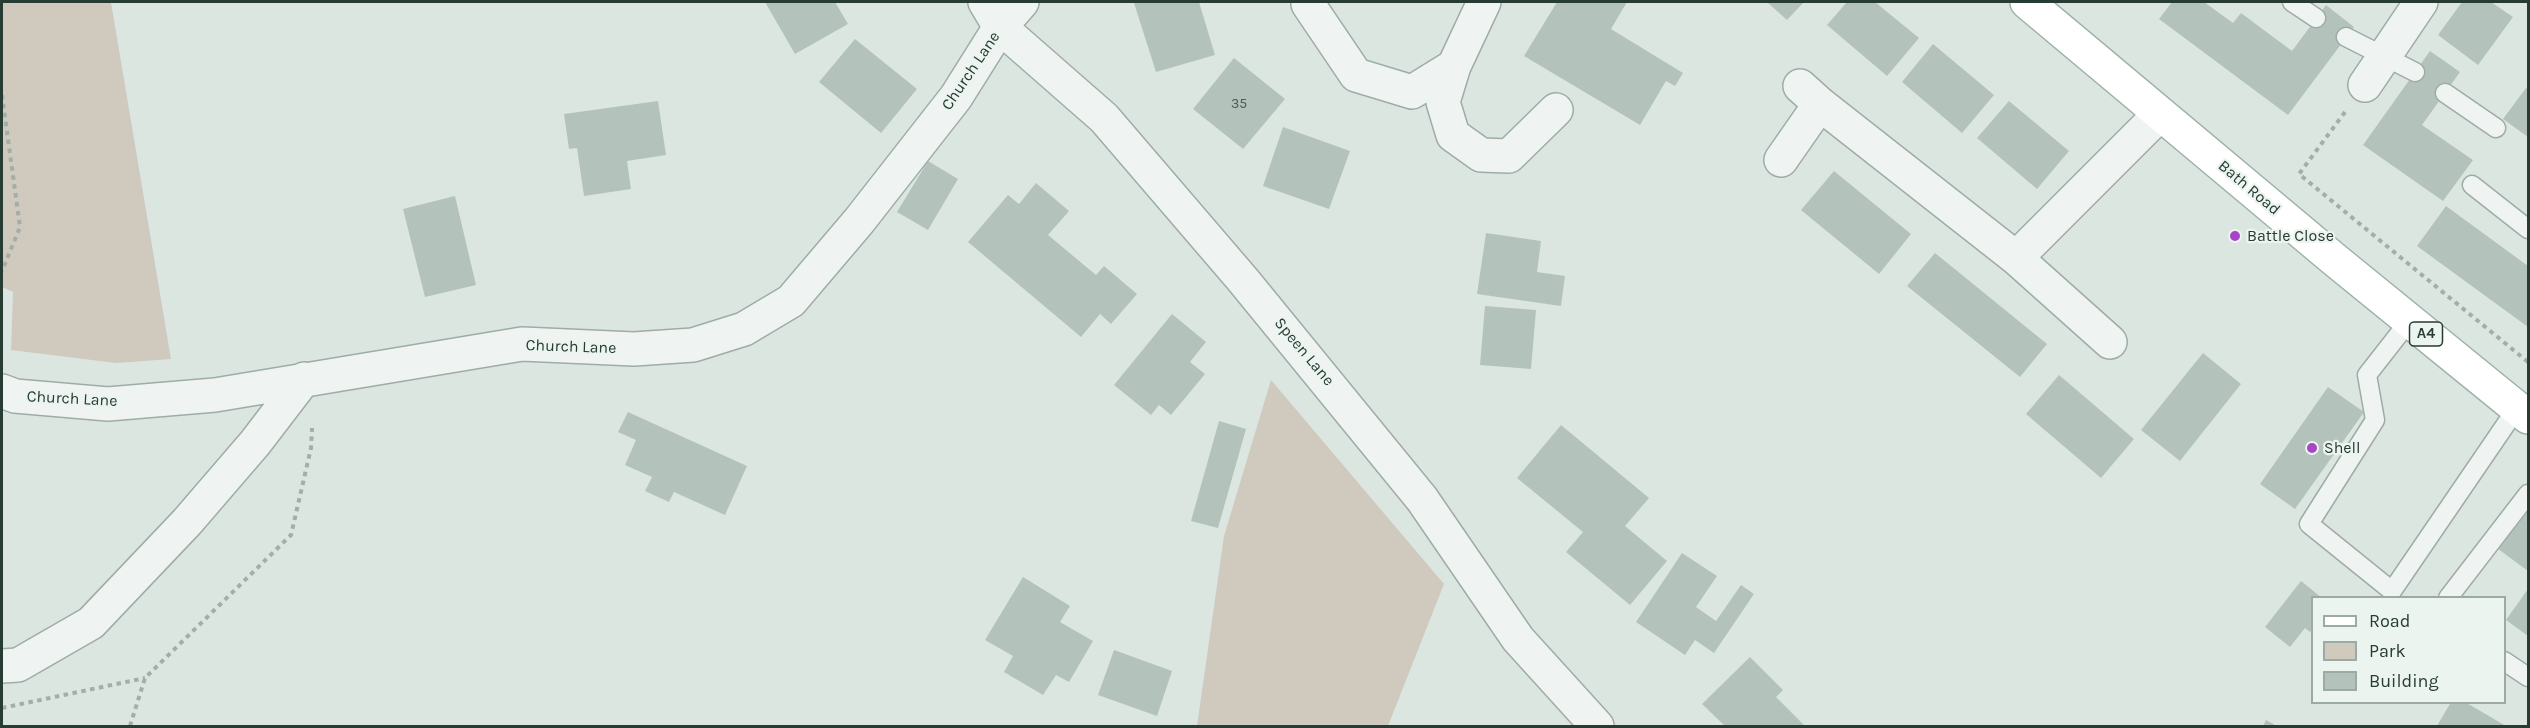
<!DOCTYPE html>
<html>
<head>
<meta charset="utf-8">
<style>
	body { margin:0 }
	#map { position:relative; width:2530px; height:728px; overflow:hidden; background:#dce6e1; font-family:Karla,sans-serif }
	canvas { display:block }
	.frame { position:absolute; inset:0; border:3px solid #273c32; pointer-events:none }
	.legend { position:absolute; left:2311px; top:596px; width:195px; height:108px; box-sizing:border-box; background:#ebf4ef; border:2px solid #9daaa3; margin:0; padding:8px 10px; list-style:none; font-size:18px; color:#273c32 }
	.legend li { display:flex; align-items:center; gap:12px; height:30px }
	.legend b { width:30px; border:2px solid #9daaa3 }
</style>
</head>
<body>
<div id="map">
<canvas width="2530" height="728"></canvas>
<div class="frame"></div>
<ul class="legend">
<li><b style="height:8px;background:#fff"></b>Road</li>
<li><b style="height:16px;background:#cfc9be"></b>Park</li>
<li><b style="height:16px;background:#b4c2bc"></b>Building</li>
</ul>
</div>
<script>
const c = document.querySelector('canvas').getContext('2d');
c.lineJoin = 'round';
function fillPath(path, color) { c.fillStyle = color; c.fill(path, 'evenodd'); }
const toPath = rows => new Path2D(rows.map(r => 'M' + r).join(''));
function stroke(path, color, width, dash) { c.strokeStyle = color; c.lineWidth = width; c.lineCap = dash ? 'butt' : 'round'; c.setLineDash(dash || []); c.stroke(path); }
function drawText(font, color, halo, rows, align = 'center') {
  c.font = font + ' Karla,sans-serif'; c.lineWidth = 4.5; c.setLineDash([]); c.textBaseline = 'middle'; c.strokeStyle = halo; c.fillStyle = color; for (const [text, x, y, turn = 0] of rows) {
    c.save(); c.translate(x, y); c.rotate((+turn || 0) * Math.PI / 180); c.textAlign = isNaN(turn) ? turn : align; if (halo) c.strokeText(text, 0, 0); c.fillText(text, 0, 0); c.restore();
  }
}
fillPath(toPath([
	[2,2,111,2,171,359,116,363,11,350,13,292,2,287],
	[1271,380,1444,584,1388,726,1197,726,1224,536]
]), '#cfc9be');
fillPath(toPath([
	[765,2,835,2,848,24,795,54],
	[1199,2,1215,55,1156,72,1134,3],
	[1557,2,1627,2,1611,29,1683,73,1675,86,1666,81,1640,125,1524,56],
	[1767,2,1804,2,1787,20],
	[1847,2,1875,2,1919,38,1887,76,1827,25],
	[2172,2,2204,2,2233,23,2241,13,2292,51,2326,5,2354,27,2288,115,2159,19],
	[2462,2,2491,2,2513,17,2478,65,2438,35],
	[855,39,917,89,881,133,819,82],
	[1933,44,1994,95,1962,133,1902,82],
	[2430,51,2460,72,2422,125,2473,160,2443,201,2363,145],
	[1234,58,1285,99,1243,149,1193,109],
	[2526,88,2528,89,2528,137,2503,119],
	[658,101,666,155,627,161,631,189,584,196,577,148,569,149,564,114],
	[2009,101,2069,151,2037,189,1977,138],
	[1283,127,1350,151,1329,209,1263,186],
	[928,161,958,179,928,230,897,212],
	[1834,171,1911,234,1879,274,1801,210],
	[1036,183,1069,211,1048,235,1096,275,1104,266,1137,294,1111,324,1100,314,1081,337,968,242,1008,195,1019,204],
	[455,196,476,285,425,297,403,209],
	[2446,206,2528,266,2528,327,2417,246],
	[1486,233,1541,241,1537,272,1565,276,1561,306,1477,294],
	[1935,253,2047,344,2020,377,1907,286],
	[1485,306,1536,310,1531,369,1480,365],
	[1172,314,1206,342,1190,362,1205,374,1171,415,1159,405,1151,415,1114,385],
	[2203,353,2241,384,2180,461,2141,430],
	[2059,375,2134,439,2101,478,2026,414],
	[2328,387,2364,412,2295,509,2260,484],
	[628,412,747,466,725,515,674,492,669,502,645,491,652,477,625,465,636,440,618,432],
	[1219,421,1246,429,1218,528,1191,521],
	[1561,425,1649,498,1625,526,1667,561,1630,605,1566,552,1583,532,1517,478],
	[2528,499,2528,571,2494,546],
	[1682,553,1717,576,1696,607,1716,621,1741,585,1754,594,1714,653,1695,640,1685,655,1636,622],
	[1023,577,1070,606,1060,622,1093,641,1069,682,1056,675,1043,695,1004,672,1013,656,985,640],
	[2301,581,2322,598,2312,598,2312,629,2310,632,2305,628,2290,647,2265,627],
	[2528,589,2528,636,2506,620],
	[1114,650,1172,671,1157,716,1098,695],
	[1750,657,1783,690,1776,697,1805,726,1725,726,1702,704],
	[2451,702,2465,702,2506,726,2437,726],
	[2266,720,2277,726,2263,726]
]), '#b4c2bc');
const lane = toPath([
	[2292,2,2316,18],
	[2346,37,2415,72],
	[2445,93,2496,128],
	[2472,185,2528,229],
	[2410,320,2367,375,2375,420,2309,524,2392,591,2517,408],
	[2448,598,2528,494],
	[2504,661,2528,677]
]);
const street = toPath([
	[985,2,1000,27,1104,118,1243,280,1422,499,1518,639,1597,726],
	[1308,4,1356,75,1412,92,1454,66,1484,2],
	[1454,66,1443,102,1453,135,1481,155,1509,156,1556,110],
	[2365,85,2421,2],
	[1800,86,1820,104,2016,258,2110,342],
	[1781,160,1820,104],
	[2016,258,2160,114],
	[2,391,15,396,108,404,215,395,522,344,634,349,693,345,744,329,791,301,859,221,956,97,1000,27,1022,2],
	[2,666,18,665,91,623,187,522,255,443,304,379]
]);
const primary = toPath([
	[2027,2,2335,260,2528,417]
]);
stroke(lane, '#9eaca6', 21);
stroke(street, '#9eaca6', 36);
stroke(primary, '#9cb1a7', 36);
stroke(toPath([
	[2,95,20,227,2,271],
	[2345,112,2299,174,2528,362],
	[2,708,145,678],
	[130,726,145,678,291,535,311,448,312,428]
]), '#a3aea9', 4, [4.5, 4.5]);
stroke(lane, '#eff4f2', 18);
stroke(street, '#eff4f2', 33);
stroke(primary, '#fff', 33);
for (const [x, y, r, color] of [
	[2235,236,6,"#a844c8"],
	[2312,448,6,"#a844c8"]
]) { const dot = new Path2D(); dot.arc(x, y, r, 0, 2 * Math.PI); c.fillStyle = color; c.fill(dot); stroke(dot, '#ebf4ef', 2); }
drawText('14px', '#4a5e54', null, [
	["35",1239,104]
]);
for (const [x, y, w] of [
	[2426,334,33]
]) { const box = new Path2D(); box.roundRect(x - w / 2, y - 12, w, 24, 4.5); c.fillStyle = '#ebf4ef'; c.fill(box); stroke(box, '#273c32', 1.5); }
drawText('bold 15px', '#273c32', null, [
	["A4",2426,334]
]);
drawText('16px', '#273c32', '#ebf4ef', [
	["Church Lane",971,71,-56],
	["Bath Road",2249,188,40],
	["Church Lane",571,347,2],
	["Speen Lane",1304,352,50],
	["Church Lane",72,399,3]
]);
drawText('16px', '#273c32', '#ebf4ef', [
	["Battle Close",2247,236],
	["Shell",2324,448]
], 'left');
</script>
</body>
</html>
